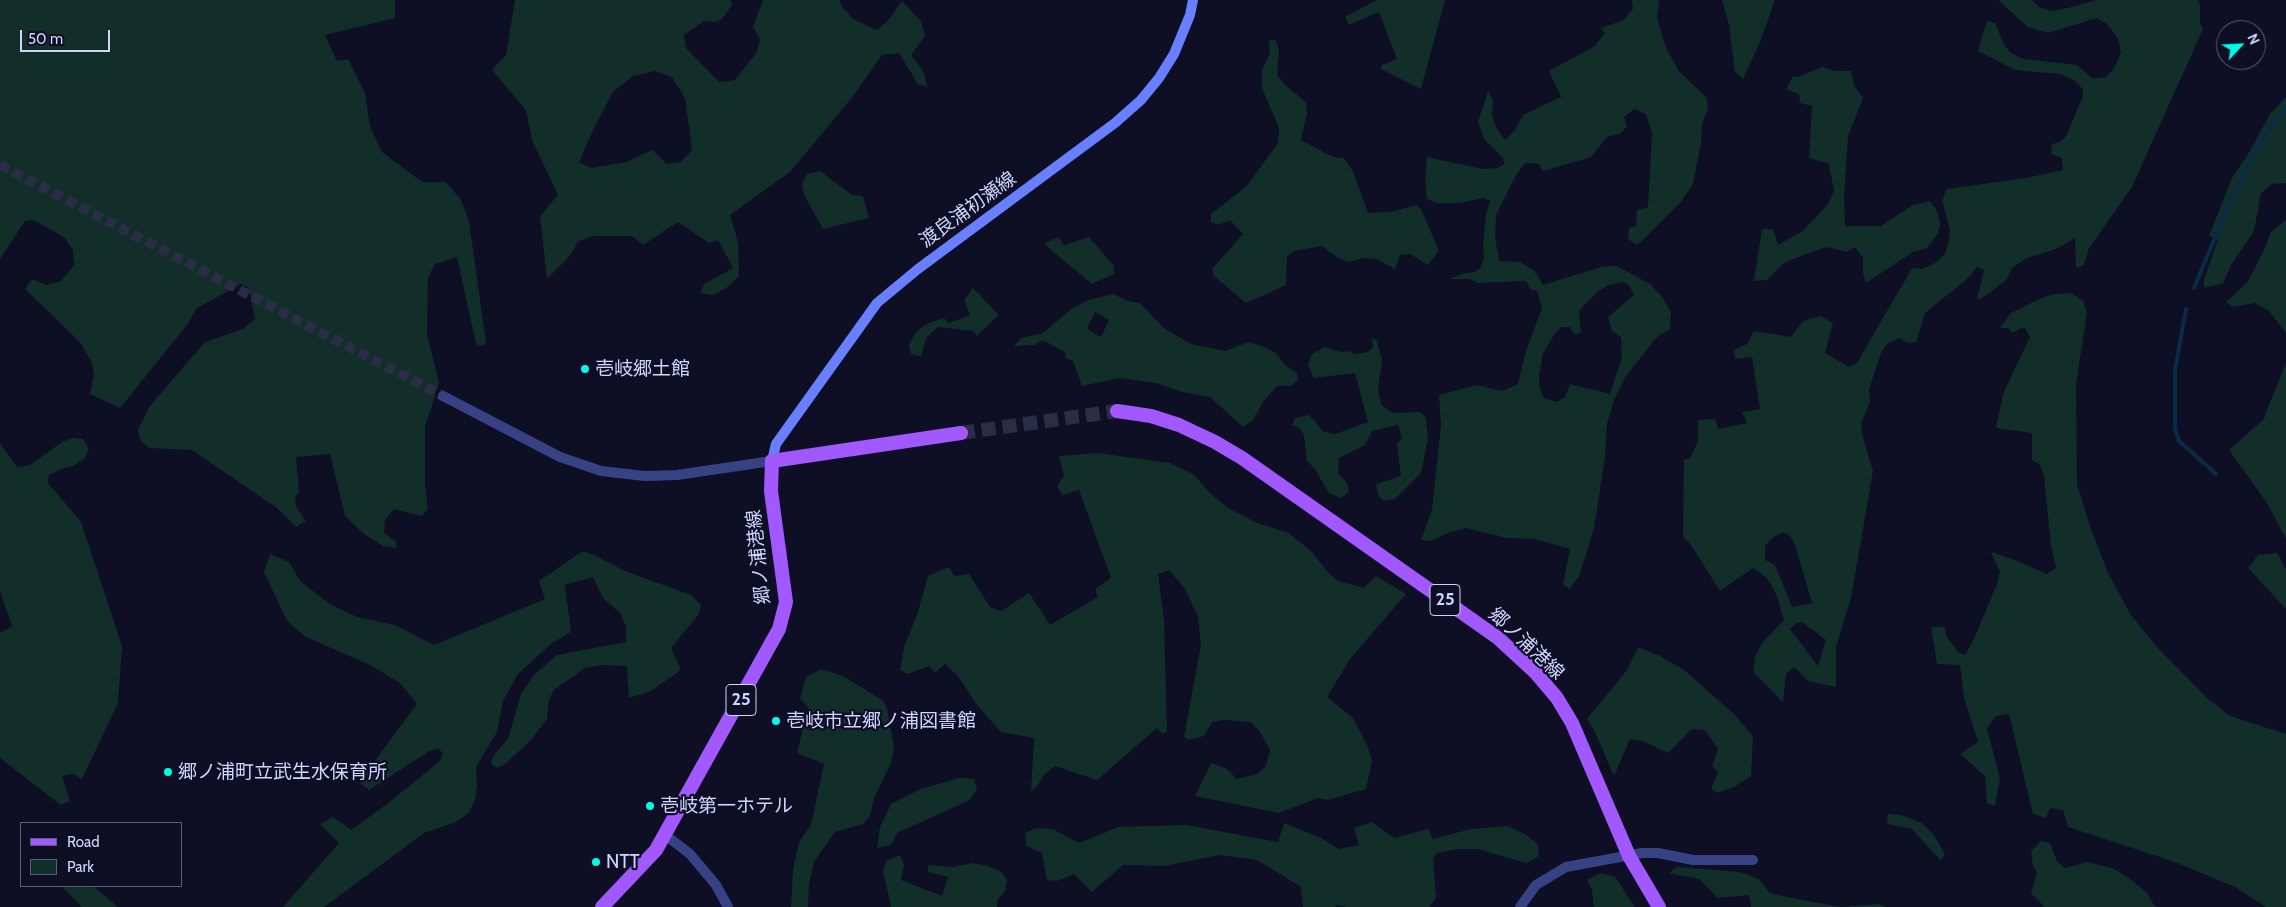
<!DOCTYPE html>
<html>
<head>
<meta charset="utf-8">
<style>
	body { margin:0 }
	#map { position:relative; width:2286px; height:907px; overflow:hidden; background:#0e0e25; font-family:Cabin,sans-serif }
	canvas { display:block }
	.legend { position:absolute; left:20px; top:822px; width:162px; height:65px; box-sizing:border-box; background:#0e0e25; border:1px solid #5c5d7c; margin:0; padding:6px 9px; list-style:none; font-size:15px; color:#d1d4ff }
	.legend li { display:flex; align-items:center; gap:10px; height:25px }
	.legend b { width:25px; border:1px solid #5c5d7c }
	.north { position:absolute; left:2216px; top:20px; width:50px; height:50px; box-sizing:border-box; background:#0e0e25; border:1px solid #5c5d7c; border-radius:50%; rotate:65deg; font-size:14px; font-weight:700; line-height:20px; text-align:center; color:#d1d4ff }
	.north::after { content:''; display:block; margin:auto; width:18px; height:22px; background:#00fce8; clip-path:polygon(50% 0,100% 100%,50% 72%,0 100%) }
	.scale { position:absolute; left:20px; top:30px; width:90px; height:22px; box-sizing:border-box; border:2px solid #d1d4ff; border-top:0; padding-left:6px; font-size:15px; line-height:18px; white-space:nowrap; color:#d1d4ff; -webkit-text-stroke:4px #0e0e25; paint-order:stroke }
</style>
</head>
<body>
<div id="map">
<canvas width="2286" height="907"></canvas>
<ul class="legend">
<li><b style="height:6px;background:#a258ff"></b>Road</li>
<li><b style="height:14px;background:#112f28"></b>Park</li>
</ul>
<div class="north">N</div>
<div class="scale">50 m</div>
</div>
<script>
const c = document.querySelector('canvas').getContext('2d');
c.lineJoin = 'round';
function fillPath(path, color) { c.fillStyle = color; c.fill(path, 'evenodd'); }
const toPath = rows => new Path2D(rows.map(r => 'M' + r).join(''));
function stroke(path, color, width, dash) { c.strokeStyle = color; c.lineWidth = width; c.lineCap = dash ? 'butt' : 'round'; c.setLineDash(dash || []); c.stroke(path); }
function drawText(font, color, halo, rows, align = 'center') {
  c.font = font + ' Cabin,"Noto Sans JP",sans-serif'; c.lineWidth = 4.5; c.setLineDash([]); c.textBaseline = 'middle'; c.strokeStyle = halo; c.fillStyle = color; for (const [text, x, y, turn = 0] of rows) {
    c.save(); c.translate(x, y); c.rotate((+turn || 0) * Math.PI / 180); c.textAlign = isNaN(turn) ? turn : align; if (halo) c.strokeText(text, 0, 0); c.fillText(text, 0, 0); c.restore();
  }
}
fillPath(toPath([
	[0,0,395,0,395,18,325,35,337,61,348,59,365,93,370,127,382,152,422,182,446,182,461,200,469,221,486,343,482,346,476,344,457,257,435,264,428,278,427,334,439,383,425,427,425,484,428,509,421,516,394,509,385,520,384,533,395,541,397,548,383,546,364,534,345,516,330,454,296,457,299,492,295,498,296,506,306,521,296,527,277,508,192,450,149,448,140,440,138,429,150,406,205,342,243,329,255,319,249,288,241,284,197,308,187,325,120,408,90,394,94,374,92,363,80,342,25,289,32,279,46,285,61,281,74,265,73,250,65,238,34,220,25,221,0,259],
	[515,0,731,0,732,5,721,20,713,22,704,21,684,35,686,48,719,82,735,80,757,52,760,39,753,27,763,0,840,0,841,5,853,19,876,30,887,22,902,1,921,21,925,36,911,55,924,72,927,87,918,84,899,53,882,55,851,99,790,172,730,215,738,242,739,276,725,289,712,295,700,293,704,284,733,268,718,240,709,243,678,222,643,245,632,236,593,236,579,241,567,259,547,279,540,216,558,195,532,140,526,110,492,70,506,55],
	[655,71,672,77,685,98,692,150,681,162,667,164,652,150,626,162,591,168,579,162,595,126,613,92,633,76],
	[1377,0,1445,0,1421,89,1381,69,1382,65,1397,59,1379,12,1349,25,1345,17],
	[1632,0,1659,0,1657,19,1667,50,1679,71,1707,98,1708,109,1702,124,1701,142,1693,184,1681,202,1642,241,1637,245,1628,239,1629,228,1636,226,1637,210,1648,207,1652,133,1646,114,1634,109,1624,117,1627,127,1619,134,1607,137,1591,157,1543,171,1539,164,1525,163,1515,177,1496,215,1495,237,1499,261,1520,262,1534,270,1543,285,1601,267,1617,266,1650,284,1662,297,1671,312,1670,329,1657,337,1626,376,1614,400,1607,424,1605,457,1594,528,1579,577,1569,589,1563,584,1570,549,1535,539,1506,538,1466,528,1450,532,1431,541,1421,540,1432,510,1441,425,1439,395,1477,385,1502,391,1518,384,1526,351,1542,308,1537,291,1530,289,1526,281,1478,283,1470,279,1450,279,1462,274,1475,272,1481,267,1484,257,1483,243,1486,215,1490,201,1483,198,1460,203,1436,203,1427,199,1425,177,1427,157,1482,169,1497,168,1504,164,1503,158,1484,139,1478,122,1488,91,1493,100,1492,115,1496,127,1505,140,1515,130,1523,115,1561,97,1549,71,1595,46,1605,33,1601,28,1624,20,1633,9],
	[1623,282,1629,285,1634,295,1608,317,1612,331,1621,337,1622,357,1610,394,1570,384,1565,397,1557,402,1544,398,1540,389,1539,375,1543,353,1554,335,1561,327,1570,327,1574,334,1581,333,1579,311,1597,292,1609,285],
	[1722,0,1775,0,1760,42,1743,79,1735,72,1729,25],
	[1998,0,2032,0,2039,7,2051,11,2068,8,2096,0,2198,0,2200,4,2200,22,2203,29,2132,187,2089,248,2084,265,2076,268,2075,238,2056,249,2027,258,2012,268,2007,279,1984,297,1977,300,1984,270,1977,267,1966,280,1925,313,1916,342,1908,343,1899,338,1888,343,1881,353,1869,389,1870,402,1861,423,1863,437,1873,471,1851,598,1836,647,1836,687,1808,681,1794,667,1786,674,1783,702,1753,672,1755,657,1762,643,1784,620,1777,596,1767,578,1753,568,1720,591,1691,545,1683,536,1684,460,1690,458,1698,441,1698,420,1715,419,1718,429,1747,423,1742,412,1760,409,1752,357,1735,359,1734,350,1747,344,1754,331,1791,337,1803,321,1820,316,1833,323,1825,353,1849,367,1857,363,1912,268,1922,269,1935,263,1944,255,1948,246,1950,230,1942,200,1947,189,2026,178,2063,170,2062,158,2051,154,2052,144,2060,142,2066,136,2083,96,2083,89,2074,80,2060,74,2015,70,1978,51,1987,21,1995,23,2004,45,2011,53,2023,59,2077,65,2093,79,2106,77,2114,68,2121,53,2118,38,2107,24,2097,18,2048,33,2028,27],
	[1783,532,1791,537,1796,548,1812,603,1792,607,1775,565,1765,560,1765,546,1771,539],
	[1802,622,1826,640,1818,666,1790,629,1796,623],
	[1273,39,1276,41,1279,50,1277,75,1286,86,1306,102,1307,113,1301,140,1333,157,1344,158,1353,171,1368,213,1390,212,1416,205,1421,209,1439,251,1428,265,1410,254,1400,255,1395,269,1377,259,1363,258,1349,262,1338,258,1322,246,1294,251,1287,257,1286,285,1246,303,1214,276,1212,269,1243,234,1230,220,1218,225,1211,222,1211,214,1246,187,1278,143,1279,128,1262,88,1262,70,1270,53,1269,41],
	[1822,67,1835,71,1851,71,1854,85,1863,98,1848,136,1844,197,1845,226,1881,226,1913,205,1930,201,1938,213,1940,225,1938,233,1927,248,1913,252,1866,283,1863,273,1863,258,1855,247,1847,252,1827,247,1811,252,1784,263,1767,280,1754,281,1762,229,1773,229,1778,245,1803,231,1828,204,1834,191,1829,164,1809,158,1812,106,1800,103,1799,94,1786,89,1793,76,1799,77],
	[2286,97,2286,183,2272,184,2261,193,2254,231,2231,265,2223,283,2204,288,2204,280,2218,239,2209,236,2232,178,2250,151,2270,114],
	[820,171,852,195,863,196,869,218,823,229,804,195,802,184,807,174],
	[2286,220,2286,333,2269,311,2255,303,2233,307,2226,302,2247,283,2264,250,2271,232],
	[1058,237,1064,245,1089,237,1114,266,1114,274,1092,284,1044,244],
	[973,288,999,315,977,336,973,331,938,327,926,338,921,357,911,354,909,345,916,332,926,324,944,318,949,323,970,315,964,300],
	[2071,293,2083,301,2087,313,2076,384,2077,484,2090,526,2108,573,2131,615,2156,646,2207,698,2230,716,2286,734,2286,907,2266,907,2235,887,2175,862,2068,827,2063,810,2050,808,2046,818,2033,814,2009,714,1996,716,1987,729,2000,778,1995,806,1987,803,1985,776,1960,754,1978,742,1964,698,1960,665,1937,664,1931,627,1945,627,1946,636,1959,653,1965,655,1974,639,1997,584,2000,572,1991,552,2015,560,2047,574,2056,568,2051,546,2044,476,2040,465,2032,460,2032,433,1996,428,2003,394,2030,337,2024,327,2012,333,2008,328,2000,328,2011,313,2041,298,2054,294],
	[1113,294,1128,301,1140,303,1164,328,1191,344,1225,351,1249,342,1265,347,1276,353,1285,365,1297,373,1298,380,1291,386,1277,386,1263,402,1253,420,1243,427,1210,397,1182,392,1156,383,1120,378,1082,386,1073,361,1065,358,1066,353,1043,340,1034,345,1014,346,1021,338,1043,333,1070,310,1088,300],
	[1095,312,1109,320,1101,337,1087,329],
	[1372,338,1377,341,1382,360,1378,388,1381,404,1392,413,1421,412,1426,418,1428,439,1421,473,1395,499,1384,501,1378,496,1376,484,1401,476,1397,444,1402,438,1398,425,1372,431,1365,445,1339,458,1338,473,1347,483,1349,492,1341,498,1329,493,1314,468,1307,461,1304,436,1300,428,1292,425,1295,418,1309,415,1324,432,1335,434,1368,422,1355,373,1314,378,1308,365,1312,354,1325,347,1341,352,1349,351,1355,354,1368,352,1373,347],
	[2286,363,2286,539,2267,503,2229,450,2263,420],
	[73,438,83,439,89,449,85,458,73,466,61,469,49,475,48,483,81,522,122,646,118,703,82,779,73,774,62,776,70,801,61,805,0,758,0,633,12,626,0,591,0,443,17,467,30,465,62,442],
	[1097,453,1170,463,1193,474,1211,494,1228,508,1257,523,1289,533,1312,552,1326,570,1338,581,1364,588,1376,576,1406,594,1350,659,1327,697,1353,718,1367,745,1372,761,1366,789,1328,800,1318,798,1279,813,1195,796,1211,763,1227,769,1237,779,1257,774,1266,766,1270,750,1260,732,1251,722,1224,720,1212,722,1204,736,1188,740,1184,737,1201,644,1198,617,1185,589,1169,570,1158,574,1164,620,1167,732,1163,734,1157,728,1097,780,1055,766,1045,774,1035,789,1031,790,1034,738,1001,732,977,705,957,675,945,664,935,673,929,666,908,674,900,670,904,647,917,615,928,576,949,567,954,576,969,574,990,607,1001,611,1029,593,1050,625,1098,597,1095,589,1111,578,1079,490,1062,495,1057,486,1064,476,1059,456],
	[583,551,594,555,625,571,691,595,701,605,699,614,671,648,681,670,651,691,629,698,627,666,601,665,585,668,554,690,549,700,547,719,531,740,506,763,498,768,492,765,491,761,495,754,508,739,521,694,534,675,557,655,626,642,626,627,620,613,603,598,593,577,565,585,571,632,552,643,518,674,503,701,497,732,476,767,477,785,475,800,469,813,456,822,424,833,324,907,283,907,339,843,320,824,333,817,351,830,387,804,440,761,443,753,438,748,428,752,369,790,359,782,417,704,400,683,370,665,306,637,287,621,264,572,270,554,289,562,300,581,330,604,357,617,395,625,434,645,545,599,539,581],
	[2277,553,2286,569,2286,609,2248,568,2258,555],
	[1638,647,1660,656,1683,669,1735,715,1753,736,1751,776,1734,787,1717,793,1711,789,1718,772,1712,766,1718,749,1705,730,1692,729,1668,753,1643,741,1630,739,1614,776,1595,732,1587,719,1627,670],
	[821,669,843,676,882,700,887,708,894,747,891,763,874,798,870,816,863,824,835,832,814,862,809,885,808,907,791,907,793,869,799,842,811,825,824,764,797,753,808,707,800,699,806,677],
	[959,778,974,779,977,789,970,800,897,833,891,845,877,848,880,827,891,804,921,789],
	[1888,814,1901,815,1922,823,1933,834,1945,854,1941,861,1912,829,1887,824],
	[1372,822,1394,838,1428,829,1433,839,1471,829,1507,826,1525,834,1538,844,1539,856,1526,863,1478,849,1457,849,1437,853,1433,859,1436,898,1429,907,1347,907,1337,905,1335,907,1303,907,1301,887,1257,860,1219,855,1164,866,1123,865,1092,892,1074,874,1057,881,1047,880,1042,853,1026,846,1025,833,1036,828,1053,829,1079,843,1118,827,1186,825,1278,842,1284,823,1321,838,1339,849,1359,845,1354,828],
	[2041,841,2050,843,2057,861,2065,868,2087,862,2112,868,2129,878,2147,893,2154,905,2158,907,2045,907,2031,893,2037,872,2033,866,2031,851],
	[900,855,904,864,901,880,942,896,948,877,928,872,928,865,953,867,972,863,988,866,1002,872,1007,880,1005,891,997,901,997,907,891,907,883,871,886,861],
	[1677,867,1740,872,1759,879,1770,893,1797,899,1841,907,1879,904,1886,907,1751,907,1749,895,1718,898,1699,879,1669,873],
	[1601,873,1615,877,1635,907,1594,907,1592,890,1587,880],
	[61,886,93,886,118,907,82,907]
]), '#112f28');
stroke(toPath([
	[2194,288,2219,228,2259,143,2286,109],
	[2186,309,2175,370,2175,428,2179,441,2216,474]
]), '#0a2b47', 4);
stroke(toPath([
	[0,165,443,396]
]), '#2b2c46', 10, [10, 5]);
stroke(toPath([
	[961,433,1117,411]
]), '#2b2c46', 14, [14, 7]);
stroke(toPath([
	[443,396,560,457,601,471,645,476,677,475,772,461],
	[664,834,690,854,716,885,728,907],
	[1520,907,1536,885,1566,867,1642,853,1658,853,1693,860,1753,860]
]), '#374285', 10);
stroke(toPath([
	[772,461,776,444,877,303,918,269,1115,123,1141,100,1159,78,1174,54,1190,15,1193,0]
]), '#6880ff', 10);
stroke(toPath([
	[1117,411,1151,416,1179,425,1215,442,1242,458,1498,638,1535,672,1557,698,1572,723,1629,856,1659,907],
	[602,907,656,850,779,629,786,602,771,491,772,461,961,433]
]), '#a258ff', 14);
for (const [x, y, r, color] of [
	[585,369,5,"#00fce8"],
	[776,721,5,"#00fce8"],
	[168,772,5,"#00fce8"],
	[650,806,5,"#00fce8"],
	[596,862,5,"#00fce8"]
]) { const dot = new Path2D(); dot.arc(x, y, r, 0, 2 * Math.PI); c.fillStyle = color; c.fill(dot); stroke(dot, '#0e0e25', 2); }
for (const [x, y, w] of [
	[1445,600,30],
	[741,700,30]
]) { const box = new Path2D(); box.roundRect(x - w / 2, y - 15.5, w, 31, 4); c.fillStyle = '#0e0e25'; c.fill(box); stroke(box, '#d1d4ff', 1); }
drawText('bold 18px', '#d1d4ff', null, [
	["25",1445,600],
	["25",741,700]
]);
drawText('19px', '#d1d4ff', '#0e0e25', [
	["渡良浦初瀬線",968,210,-36],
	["郷ノ浦港線",759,557,-96],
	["郷ノ浦港線",1526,644,43]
]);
drawText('19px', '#d1d4ff', '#0e0e25', [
	["壱岐郷土館",595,369],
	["壱岐市立郷ノ浦図書館",786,721],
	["郷ノ浦町立武生水保育所",178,772],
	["壱岐第一ホテル",660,806],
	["NTT",606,862]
], 'left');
</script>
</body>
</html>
